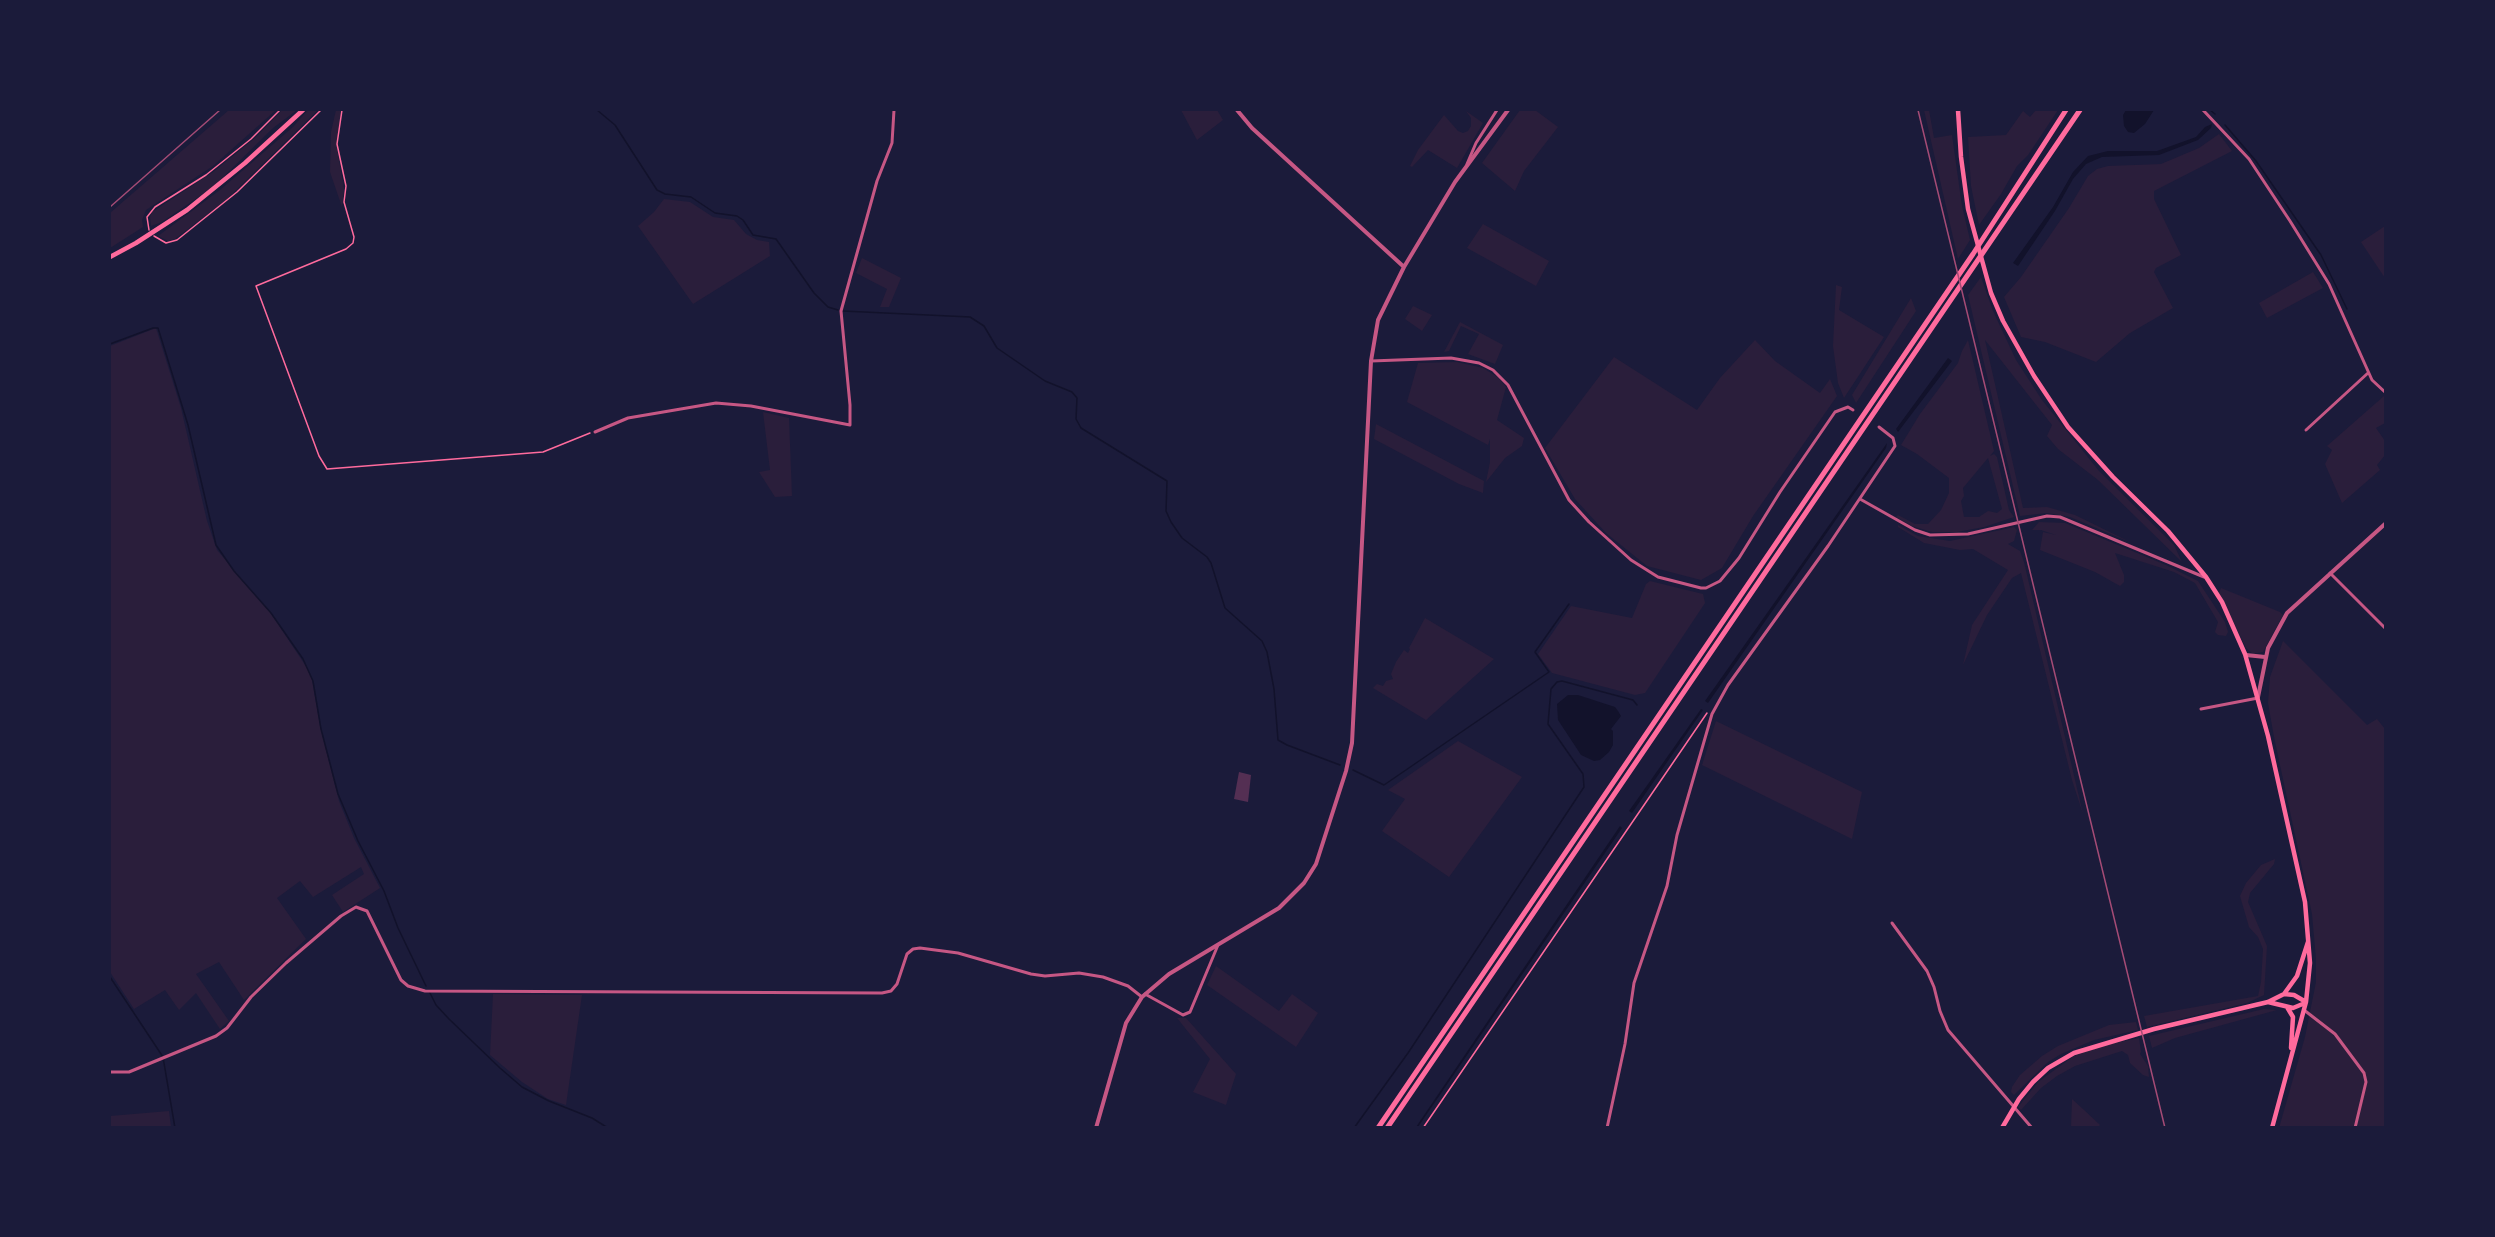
<!DOCTYPE html>
<html>
<head>
<meta charset="utf-8">
<style>
	body { margin:0 }
	#map { position:relative; width:2495px; height:1237px; overflow:hidden; background:#1b1b3a; font-family:"IBM Plex Sans",sans-serif }
	canvas { display:block }
	.frame { position:absolute; inset:0; border:111px solid #1b1b3a; pointer-events:none }
</style>
</head>
<body>
<div id="map">
<canvas width="2495" height="1237"></canvas>
<div class="frame"></div>
</div>
<script>
const c = document.querySelector('canvas').getContext('2d');
c.lineJoin = 'round';
function fillPath(path, color) { c.fillStyle = color; c.fill(path, 'evenodd'); }
const toPath = rows => new Path2D(rows.map(r => 'M' + r).join(''));
function stroke(path, color, width, dash) { c.strokeStyle = color; c.lineWidth = width; c.lineCap = dash ? 'butt' : 'round'; c.setLineDash(dash || []); c.stroke(path); }
fillPath(toPath([
	[229,110,276,110,213,166,146,210,142,220,143,227,110,248,110,213],
	[282,110,297,110,273,128,213,187,162,222,151,226,150,217,152,212,213,172,255,138],
	[308,110,318,110,227,199,175,239,168,241,158,236,220,190,293,127],
	[336,110,341,110,337,149,344,189,342,207,330,172,331,132],
	[1181,110,1217,110,1223,120,1197,140],
	[1520,110,1535,110,1558,127,1524,171,1515,191,1482,163],
	[1924,110,1929,110,1934,138,1952,135,1962,206,1970,240,1958,259],
	[2036,110,2058,110,2028,155,2017,166,2001,194,1979,225,1971,186,1968,137,2006,135,2023,111,2030,117],
	[1466,111,1483,123,1457,168,1428,150,1412,167,1410,166,1418,150,1444,115,1458,131,1463,133,1468,131,1471,126,1471,118],
	[2219,134,2232,151,2154,191,2154,199,2181,255,2156,268,2154,272,2173,308,2130,333,2096,362,2045,342,2021,337,2004,297,2021,277,2069,208,2088,176,2097,169,2108,166,2161,164,2199,148],
	[664,199,690,202,713,217,734,220,746,234,757,240,769,242,770,256,693,304,638,226,654,212],
	[1483,224,1549,261,1536,286,1467,248],
	[2385,226,2385,278,2361,242],
	[862,258,901,278,889,307,880,307,887,289,856,273],
	[2313,272,2323,288,2267,318,2259,303],
	[1981,277,1993,311,2016,360,2042,400,2099,471,2174,545,2182,562,2098,480,2058,449,2047,436,2052,425,1985,340,2023,508,2047,507,2075,515,2132,543,2070,517,2047,513,2020,516,1968,295],
	[1836,285,1842,287,1839,310,1884,337,1844,398,1838,383,1833,346],
	[1911,298,1916,311,1856,403,1852,395],
	[1413,306,1432,315,1422,331,1405,319],
	[1460,322,1503,345,1495,364,1468,354,1479,334,1461,326,1449,351,1444,352],
	[156,328,181,408,207,521,217,550,270,612,307,668,312,680,320,726,339,801,354,838,380,888,343,912,332,895,364,874,361,867,313,897,300,881,277,898,306,939,244,1000,219,962,196,974,229,1021,220,1029,196,993,179,1010,165,990,134,1009,110,972,110,346],
	[1755,340,1775,361,1820,393,1830,379,1837,396,1753,516,1722,568,1701,580,1647,566,1606,533,1575,499,1545,448,1614,357,1697,410,1720,378],
	[1968,340,1994,451,1990,456,1994,454,1997,457,2009,510,2014,517,1984,527,1957,532,1932,532,1912,526,1896,517,1898,515,1915,524,1928,524,1941,510,1949,493,1949,478,1917,454,1901,445,1920,414,1958,363,1962,351],
	[1988,458,2002,509,1997,513,1988,511,1979,517,1964,517,1961,501,1964,496,1963,488],
	[1457,362,1483,368,1499,378,1506,387,1497,420,1524,438,1522,446,1505,458,1486,482,1490,462,1490,439,1488,445,1407,402,1418,363],
	[2384,396,2385,423,2376,428,2385,441,2385,455,2377,465,2380,470,2342,503,2325,464,2332,450,2327,446],
	[763,412,789,418,792,496,775,497,759,472,770,470],
	[1376,424,1484,481,1483,493,1459,484,1374,439],
	[2039,522,2065,523,2166,565,2198,581,2225,622,2228,632,2226,636,2218,635,2215,632,2218,622,2195,583,2174,572,2115,553,2124,575,2124,582,2120,586,2095,572,2040,550,2043,532,2056,535,2041,530,2032,530],
	[1898,525,1918,536,1950,541,2014,527,2017,530,2014,541,2008,544,2020,551,2024,562,2083,814,2072,780,2021,573,2012,578,1987,615,1963,665,1972,625,2008,570,1973,549,1960,550,1924,543,1898,527],
	[1650,581,1703,594,1705,603,1645,693,1635,695,1552,673,1538,654,1571,606,1632,618,1646,584],
	[2221,588,2280,612,2283,615,2263,652,2253,654,2246,648,2219,593],
	[1425,618,1494,659,1426,720,1373,688,1377,684,1383,686,1386,681,1393,679,1391,674,1396,662,1404,650,1408,653,1410,649,1409,648],
	[2283,641,2367,725,2377,719,2385,729,2385,1127,2279,1128,2305,1037,2316,982,2316,959,2312,914,2274,737,2268,703,2270,677],
	[1716,721,1862,792,1852,839,1702,765],
	[1458,741,1522,777,1449,877,1382,831,1405,799,1388,790],
	[2275,859,2274,864,2250,893,2248,902,2267,946,2264,995,2247,1003,2147,1027,2144,1016,2258,996,2261,982,2263,949,2258,937,2249,927,2240,896,2246,883,2261,865],
	[1216,966,1279,1011,1292,994,1318,1013,1296,1047,1207,985],
	[493,994,582,995,566,1105,548,1099,522,1082,490,1055],
	[2264,1009,2277,1010,2175,1038,2152,1048,2149,1036],
	[1177,1018,1186,1018,1236,1074,1226,1105,1193,1092,1210,1059],
	[2136,1022,2138,1030,2094,1040,2061,1054,2048,1062,2014,1095,2011,1092,2012,1087,2020,1075,2042,1056,2058,1046,2109,1025],
	[2139,1038,2141,1052,2140,1054,2148,1066,2149,1077,2143,1075,2130,1063,2128,1055,2122,1051,2075,1066,2057,1076,2041,1088,2021,1110,2018,1107,2038,1082,2074,1056,2101,1046],
	[2072,1099,2083,1109,2100,1125,2098,1127,2071,1127],
	[169,1111,171,1127,110,1127,110,1116]
]), '#2a1e3b');
fillPath(toPath([
	[2126,110,2154,110,2145,124,2134,133,2128,132,2124,126,2123,115],
	[2212,124,2211,128,2198,140,2159,155,2102,157,2086,164,2073,179,2055,211,2018,266,2013,263,2053,207,2073,172,2088,156,2108,151,2157,151,2196,137,2205,127],
	[1948,358,1952,361,1898,432,1896,429],
	[1887,443,1886,448,1708,703,1705,701],
	[1568,695,1578,695,1615,707,1618,711,1621,716,1611,729,1613,731,1613,745,1609,752,1600,760,1594,761,1581,755,1558,720,1557,704],
	[1701,709,1703,710,1632,813,1629,811],
	[1620,826,1622,828,1418,1127,1416,1127]
]), '#12122b');
stroke(toPath([
	[597,110,615,125,657,190,665,194,691,197,715,213,737,216,743,220,753,235,776,239,814,293,828,307,838,310],
	[2210,110,2215,114],
	[2225,125,2256,161,2321,255,2347,309],
	[843,311,970,317,984,326,997,348,1045,381,1072,392,1077,398,1076,419,1081,428,1167,481,1166,511,1171,522,1182,538,1207,557,1211,563,1225,608,1262,641,1267,652,1274,689,1278,740,1287,745,1340,765],
	[110,344,153,328,158,328,188,425,216,545,234,571,271,613,303,659,313,681,321,729,338,794,358,841,384,891,398,928,426,986],
	[1557,682,1562,681,1633,700,1637,705],
	[1353,770,1384,785,1549,672,1535,652,1569,604],
	[110,977,163,1057,175,1128],
	[429,991,436,1005,449,1019,500,1068,522,1087,549,1101,592,1118,608,1128],
	[1354,1128,1408,1053,1584,787,1583,774,1548,724,1551,689,1557,682]
]), '#12122b', 1.5);
fillPath(toPath([
	[1239,772,1251,775,1248,802,1234,799]
]), '#542f53');
stroke(toPath([
	[342,110,337,144,346,186,344,202,354,237,353,243,346,249,256,286,319,456,327,469,543,452,590,433],
	[149,230,147,217,155,207,206,175,251,139,280,110],
	[154,236,166,243,177,240,237,192,321,110],
	[1423,1128,1707,713]
]), '#ff6b9d', 1.5);
stroke(toPath([
	[2203,110,2249,159,2290,221,2329,284,2372,380,2386,393],
	[1467,164,1476,143,1497,110],
	[1371,361,1451,358,1479,363,1493,370,1508,385,1569,500,1589,522,1631,560,1658,577,1701,588,1706,588,1720,581,1739,558,1780,492,1835,412,1848,407,1853,410],
	[2306,430,2368,373],
	[595,432,628,418,716,403,751,406,850,425,850,405,841,311,877,181,892,143,894,110],
	[1860,499,1915,530,1930,535,1968,534,2047,516,2060,517,2204,577],
	[2330,573,2386,629],
	[2201,709,2258,698],
	[1892,923,1927,971,1934,987,1940,1011,1948,1030,2032,1128],
	[1145,994,1183,1015,1190,1012,1218,945],
	[2304,1010,2335,1034,2364,1073,2366,1082,2355,1128],
	[110,1072,129,1072,216,1036,227,1028,251,997,286,963,341,916,356,907,367,911,401,980,408,986,425,991,882,993,891,991,897,984,907,954,913,949,920,948,958,953,1031,974,1045,976,1079,973,1103,977,1128,986,1142,997],
	[1607,1128,1625,1044,1634,983,1667,886,1677,835,1712,714,1728,685,1828,546,1895,446,1893,438,1879,427]
]), '#c65784', 3);
stroke(toPath([
	[1237,110,1252,128,1404,267],
	[2246,655,2265,657],
	[2258,697,2268,648,2287,613,2386,523],
	[1096,1128,1126,1023,1142,997,1169,974,1279,908,1304,883,1316,864,1346,771,1352,743,1371,361,1378,320,1404,267,1455,182,1508,110]
]), '#c65784', 4);
stroke(toPath([
	[1958,110,1961,157,1968,209,1991,293,2003,321,2034,376,2068,427,2113,477,2168,531,2206,577,2222,602,2245,654,2268,736,2305,902,2310,963,2306,1002,2272,1128],
	[2284,994,2294,995,2306,1002],
	[2268,1002,2293,1008,2305,1003],
	[2287,1007,2293,1017,2291,1048],
	[2002,1128,2019,1099,2033,1082,2048,1068,2074,1053,2154,1029,2268,1002,2284,994,2297,976,2308,942]
]), '#ff6b9d', 4.5);
stroke(toPath([
	[110,257,136,243,187,210,245,163,303,110]
]), '#ff6b9d', 4.5);
stroke(toPath([
	[1378,1128,1973,254,2066,110],
	[1387,1128,2080,110]
]), '#ff6b9d', 5);
stroke(toPath([
	[1918,110,2165,1128],
	[110,207,220,110]
]), '#a44b75', 1.5);
</script>
</body>
</html>
